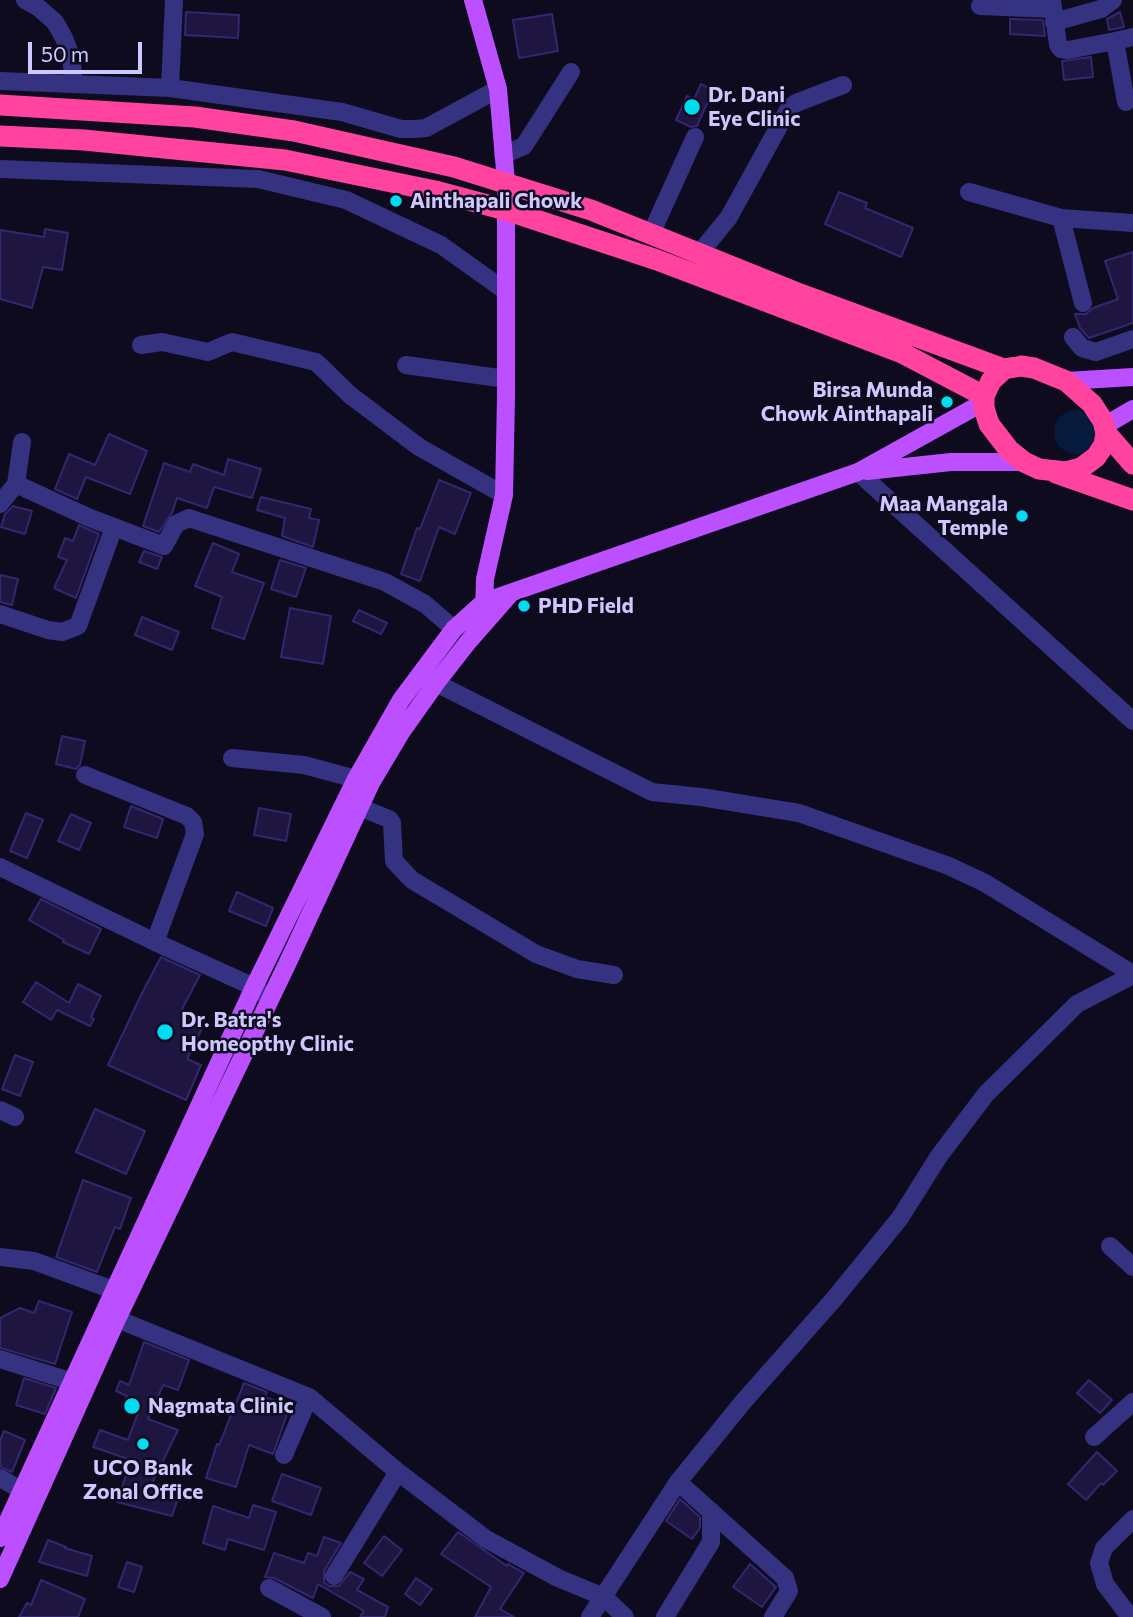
<!DOCTYPE html>
<html>
<head>
<meta charset="utf-8">
<style>
	body { margin:0 }
	#map { position:relative; width:1133px; height:1617px; overflow:hidden; background:#0e0b1f; font-family:Commissioner,sans-serif }
	canvas { display:block }
	.scale { position:absolute; left:28px; top:42px; width:114px; height:32px; box-sizing:border-box; border:4px solid #cec8ff; border-top:0; padding-left:9px; font-size:21px; line-height:24px; white-space:nowrap; color:#cec8ff; -webkit-text-stroke:5px #0e0b1f; paint-order:stroke }
</style>
</head>
<body>
<div id="map">
<canvas width="1133" height="1617"></canvas>
<div class="scale">50 m</div>
</div>
<script>
const c = document.querySelector('canvas').getContext('2d');
c.lineJoin = 'round';
function fillPath(path, color) { c.fillStyle = color; c.fill(path, 'evenodd'); }
const toPath = rows => new Path2D(rows.map(r => 'M' + r).join(''));
function stroke(path, color, width, dash) { c.strokeStyle = color; c.lineWidth = width; c.lineCap = dash ? 'butt' : 'round'; c.setLineDash(dash || []); c.stroke(path); }
function drawText(font, color, halo, rows, align = 'center') {
  c.font = font + ' Commissioner,sans-serif'; c.lineWidth = 5; c.setLineDash([]); c.textBaseline = 'middle'; c.strokeStyle = halo; c.fillStyle = color; for (const [text, x, y, turn = 0] of rows) {
    c.save(); c.translate(x, y); c.rotate((+turn || 0) * Math.PI / 180); c.textAlign = isNaN(turn) ? turn : align; if (halo) c.strokeText(text, 0, 0); c.fillText(text, 0, 0); c.restore();
  }
}
fillPath(toPath([
	'1054 432a22 22 0 1 1 44 0a22 22 0 1 1-44 0Z'
]), '#061a3d');
const building = toPath([
	[186,12,239,15,238,38,185,35,186,12],
	[1120,12,1124,27,1109,30,1107,19,1120,12],
	[552,14,558,51,519,58,513,20,552,14],
	[1010,19,1043,20,1045,36,1010,34,1010,19],
	[1091,57,1093,77,1064,80,1062,61,1091,57],
	[701,84,713,90,697,126,691,127,676,120,687,96,694,99,701,84],
	[839,192,867,203,865,208,913,228,901,257,825,224,839,192],
	[45,229,68,233,62,270,43,267,32,308,0,299,0,230,44,237,45,229],
	[1133,252,1133,323,1089,338,1080,328,1075,314,1086,314,1093,308,1118,299,1105,261,1133,252],
	[109,434,147,451,130,494,86,477,77,499,55,489,69,454,95,465,109,434],
	[228,459,261,469,252,498,214,487,207,508,177,498,172,513,159,532,143,526,164,463,190,472,193,464,224,475,228,459],
	[439,480,471,493,455,534,439,527,420,581,401,574,417,528,420,529,439,480],
	[261,497,311,509,309,518,319,520,313,547,282,536,285,518,257,510,261,497],
	[13,506,32,511,25,534,1,527,5,514,13,506],
	[79,525,99,534,76,598,54,588,67,560,58,557,65,538,73,541,79,525],
	[213,543,239,554,232,572,264,583,244,639,212,628,222,597,195,586,213,543],
	[144,551,162,557,157,569,139,562,144,551],
	[280,560,306,568,296,597,271,589,280,560],
	[0,575,18,579,12,605,0,602,0,575],
	[290,608,331,616,323,664,281,657,290,608],
	[359,610,387,623,381,634,353,621,359,610],
	[142,617,179,632,172,650,135,635,142,617],
	[62,736,85,741,80,765,76,769,56,764,62,736],
	[131,806,163,819,157,838,124,827,131,806],
	[259,808,291,814,286,841,254,835,259,808],
	[26,813,43,820,27,858,10,851,26,813],
	[71,814,91,823,79,850,58,841,71,814],
	[237,892,273,908,266,926,229,911,237,892],
	[41,899,101,929,89,954,63,942,64,940,29,920,41,899],
	[161,957,200,975,181,1011,205,1022,187,1059,201,1065,186,1100,108,1065,142,993,161,957],
	[36,982,69,1003,78,984,101,996,91,1017,94,1019,90,1026,57,1010,51,1020,23,1002,36,982],
	[15,1055,33,1062,20,1096,2,1089,15,1055],
	[95,1109,145,1131,126,1174,76,1152,95,1109],
	[83,1180,131,1198,120,1229,115,1227,97,1272,56,1257,83,1180],
	[39,1301,72,1312,55,1364,0,1348,0,1318,20,1308,34,1313,39,1301],
	[144,1342,189,1360,178,1390,163,1385,148,1419,178,1430,152,1483,180,1492,172,1516,117,1502,131,1460,93,1447,100,1430,128,1440,138,1413,122,1406,127,1396,116,1391,120,1381,129,1385,144,1342],
	[24,1378,56,1388,45,1414,16,1405,24,1378],
	[1089,1380,1112,1400,1100,1413,1077,1393,1089,1380],
	[244,1383,267,1392,265,1397,290,1406,273,1454,249,1445,236,1487,206,1478,217,1444,219,1445,244,1383],
	[4,1431,25,1440,12,1472,0,1467,0,1441,4,1431],
	[1097,1452,1117,1471,1103,1485,1101,1483,1086,1500,1068,1484,1097,1452],
	[282,1474,321,1488,311,1515,272,1501,282,1474],
	[680,1499,700,1517,700,1528,692,1539,666,1521,680,1499],
	[253,1505,276,1512,264,1550,228,1539,225,1550,203,1543,213,1506,249,1518,253,1505],
	[458,1532,507,1566,508,1564,524,1573,500,1609,514,1617,475,1617,491,1587,441,1554,458,1532],
	[384,1536,402,1550,382,1576,364,1563,384,1536],
	[324,1537,341,1543,324,1571,324,1582,329,1586,339,1586,350,1572,364,1579,357,1590,388,1607,385,1617,360,1617,364,1611,318,1584,313,1598,274,1578,265,1577,274,1553,304,1563,308,1553,317,1556,324,1537],
	[48,1540,66,1547,65,1548,92,1556,87,1576,39,1562,48,1540],
	[127,1562,142,1567,134,1592,118,1587,127,1562],
	[750,1564,776,1587,762,1607,733,1587,750,1564],
	[416,1578,432,1589,420,1605,405,1594,416,1578],
	[41,1580,85,1599,78,1617,19,1617,27,1603,31,1605,41,1580]
]);
fillPath(building, '#1e1641');
stroke(building, '#34266f', 2);
stroke(toPath([
	[25,0,39,8,55,22,64,38,71,56,74,84],
	[1052,0,1058,45,1061,49,1068,50,1115,41,1126,102],
	[980,6,1053,9],
	[1054,22,1101,9,1113,0],
	[1115,41,1133,37],
	[0,81,170,88,342,112,401,129,415,129,426,128,498,89],
	[170,88,174,0],
	[503,155,524,146,571,72],
	[0,169,258,179,346,200,441,245,504,290],
	[969,192,1061,218,1133,223],
	[1061,218,1083,303],
	[651,234,695,137],
	[699,254,729,217,789,108,796,103,843,85],
	[1073,337,1082,348,1096,352,1133,339],
	[141,345,162,342,208,352,232,342,316,362,350,395,419,447,504,495],
	[406,365,506,379],
	[22,442,16,484,90,518,164,546,176,524,189,518,198,521,385,582,425,604,454,629],
	[858,472,1133,721],
	[0,504,16,484],
	[0,614,48,630,62,632,78,626,114,527],
	[436,683,652,792,701,797,799,813,949,866,985,883,1133,974],
	[232,758,304,765,356,779],
	[85,775,187,816,193,822,195,834,155,942],
	[359,807,389,819,392,823,394,861,412,880,536,954,577,969,614,975],
	[0,867,155,942,254,987,270,998],
	[0,1110,15,1117],
	[1110,1246,1133,1267],
	[0,1257,34,1261,113,1290],
	[117,1319,309,1397,398,1472,486,1539,558,1578,604,1597,625,1617],
	[0,1359,70,1381],
	[1094,1437,1133,1402],
	[284,1455,309,1397],
	[0,1478,21,1490],
	[678,1482,785,1578,789,1591,773,1617],
	[334,1576,398,1472],
	[269,1588,322,1617],
	[590,1617,678,1482,743,1402,834,1299,900,1218,939,1156,986,1094,1077,1004,1133,975],
	[665,1617,711,1542,711,1511],
	[1130,1617,1105,1584,1099,1563,1104,1548,1133,1519]
]), '#353281', 18);
stroke(toPath([
	[473,0,498,89,506,182,506,397,504,495,485,579,484,611],
	[1066,381,1133,377],
	[1104,426,1133,409],
	[867,471,951,462,1024,462],
	[0,1538,254,987,356,779,401,700,454,629,484,602,858,472,984,402],
	[0,1579,117,1319,289,960,371,783,402,731,436,683,468,642,511,593]
]), '#bc4fff', 18);
stroke(toPath([
	[0,105,195,117,294,131,454,167,591,210,795,292,1004,369],
	[0,136,84,140,285,160,435,191,506,210,657,260,902,353,984,396],
	[1021,366,1034,368,1066,381,1092,404,1103,421,1106,433,1104,445,1096,457,1081,468,1066,472,1039,469,1024,462,1009,450,989,424,984,408,984,396,991,381,1004,369,1021,366],
	[1106,433,1133,464],
	[1056,473,1133,500]
]), '#ff439f', 21);
for (const [x, y, r, color] of [
	[692,107,9,"#00ddf3"],
	[396,201,7,"#00ddf3"],
	[947,402,7,"#00ddf3"],
	[1022,516,7,"#00ddf3"],
	[524,606,7,"#00ddf3"],
	[165,1032,9,"#00ddf3"],
	[132,1406,9,"#00ddf3"],
	[143,1444,7,"#00ddf3"]
]) { const dot = new Path2D(); dot.arc(x, y, r, 0, 2 * Math.PI); c.fillStyle = color; c.fill(dot); stroke(dot, '#0e0b1f', 2.5); }
drawText('bold 21px', '#cec8ff', '#0e0b1f', [
	["Dr. Dani",708,95],
	["Eye Clinic",708,119],
	["Ainthapali Chowk",410,201],
	["Birsa Munda",933,390,"right"],
	["Chowk Ainthapali",933,414,"right"],
	["Maa Mangala",1008,504,"right"],
	["Temple",1008,528,"right"],
	["PHD Field",538,606],
	["Dr. Batra's",181,1020],
	["Homeopthy Clinic",181,1044],
	["Nagmata Clinic",148,1406],
	["UCO Bank",143,1468,"center"],
	["Zonal Office",143,1492,"center"]
], 'left');
</script>
</body>
</html>
